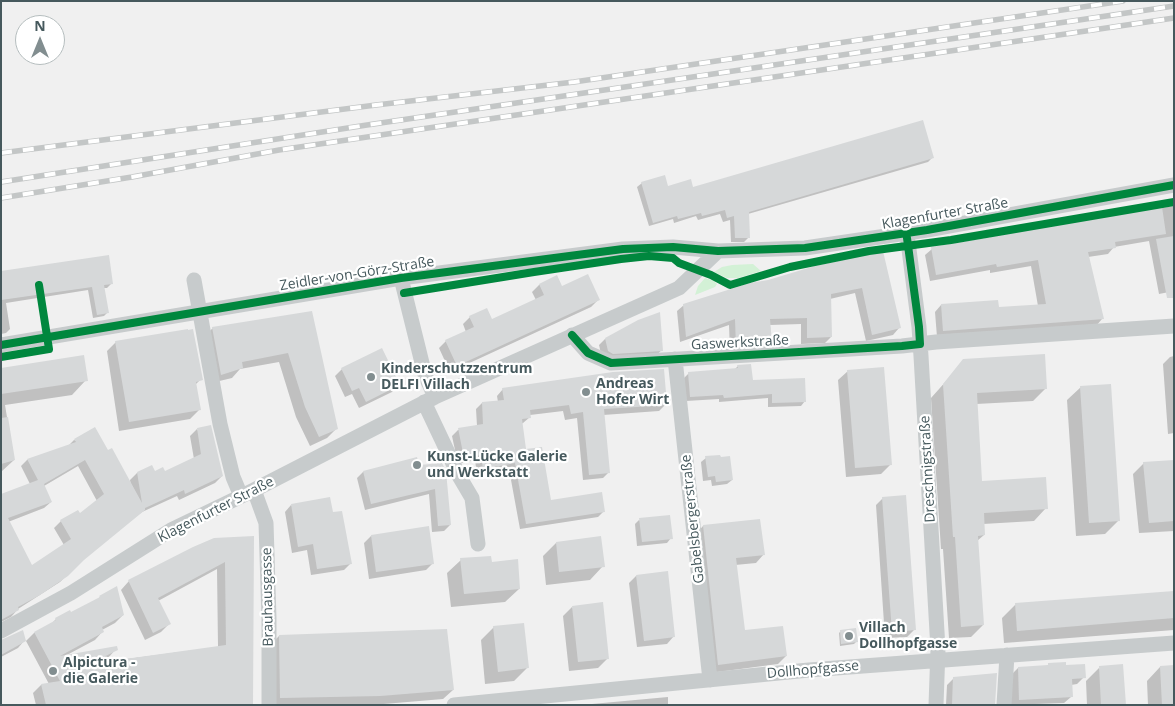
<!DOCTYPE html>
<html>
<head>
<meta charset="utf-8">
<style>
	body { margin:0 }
	#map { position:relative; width:1175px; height:706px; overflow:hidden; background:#f0f0f0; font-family:"Open Sans",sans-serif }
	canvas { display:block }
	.frame { position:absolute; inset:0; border:2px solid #46595d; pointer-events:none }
	.north { position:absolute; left:15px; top:15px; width:50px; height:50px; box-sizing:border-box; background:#fff; border:1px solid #b5bdbe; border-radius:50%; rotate:0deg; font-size:14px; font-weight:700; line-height:20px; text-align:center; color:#46595d }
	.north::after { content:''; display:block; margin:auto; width:18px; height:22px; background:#828e90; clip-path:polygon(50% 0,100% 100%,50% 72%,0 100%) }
</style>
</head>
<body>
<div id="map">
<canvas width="1175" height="706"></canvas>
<div class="frame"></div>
<div class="north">N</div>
</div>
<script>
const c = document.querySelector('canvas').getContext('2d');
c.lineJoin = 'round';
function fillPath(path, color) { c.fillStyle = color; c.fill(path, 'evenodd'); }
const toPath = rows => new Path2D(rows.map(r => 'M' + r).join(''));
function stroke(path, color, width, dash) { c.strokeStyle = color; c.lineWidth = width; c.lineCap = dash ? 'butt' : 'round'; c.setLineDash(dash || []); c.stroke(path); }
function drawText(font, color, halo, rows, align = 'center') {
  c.font = font + ' "Open Sans",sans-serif'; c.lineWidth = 4.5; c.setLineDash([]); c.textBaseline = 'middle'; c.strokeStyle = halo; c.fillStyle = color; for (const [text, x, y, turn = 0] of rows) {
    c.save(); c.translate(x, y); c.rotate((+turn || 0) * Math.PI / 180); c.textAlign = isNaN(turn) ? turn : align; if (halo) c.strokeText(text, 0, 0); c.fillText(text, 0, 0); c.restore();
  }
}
fillPath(toPath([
	[753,264,761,271,738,278,727,278,714,272,722,267,732,265],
	[705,278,714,281,717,284,715,287,695,295,698,286]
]), '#d3f1d6');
fillPath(toPath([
	[933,157,928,162,748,214,749,237,744,242,731,242,730,220,723,222,720,214,698,220,696,216,674,223,673,219,649,226,637,187,642,183,668,187,693,188],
	[1174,206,1174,291,1159,294,1149,241,1114,247,1108,254,1088,257,1102,319,1096,326,937,337,935,312,941,305,998,309,1038,306,1031,266,990,273,990,270,930,281,925,255,932,249,989,239,992,236],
	[882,253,899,328,893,335,866,341,855,293,830,299,831,337,825,343,801,344,801,324,770,325,771,342,764,349,730,352,729,325,680,342,677,311,684,305,768,281],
	[1,273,111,284,107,288,103,288,108,312,104,316,93,318,88,290,6,303,10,329,6,333,1,334],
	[557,277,562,288,598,300,591,307,450,372,439,348,446,341,466,332,463,324,470,317,492,320,536,300,532,292,539,285],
	[311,312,337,428,327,438,310,446,296,417,279,362,240,369,232,378,211,383,203,337,213,328],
	[605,339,662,350,655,356,602,358,599,345],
	[116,342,201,379,195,385,199,410,190,419,119,431,107,351],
	[1174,356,1174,433,1168,434,1163,364,1170,357],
	[964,361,1046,388,1033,401,976,404,981,482,1046,508,1034,521,983,524,984,535,977,541,983,625,971,637,949,638,943,549,941,549,931,398],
	[738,366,751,381,805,401,801,406,768,407,768,398,719,402,719,399,686,401,684,378,689,373,734,370],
	[1,369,86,380,72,395,5,405,14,460,1,472],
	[342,369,399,385,392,392,359,408,352,394,345,397,335,376],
	[848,371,890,465,881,474,846,477,838,380],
	[1081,387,1119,520,1105,534,1076,536,1067,400],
	[503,389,665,405,659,411,603,415,609,472,603,478,583,480,577,418,565,420,563,411,530,415,530,417,523,423,521,424,525,450,550,501,604,511,598,517,520,529,509,469,477,475,475,460,458,464,452,436,458,430,477,426,476,409,482,403,498,402,497,396],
	[197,429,222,476,215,483,179,500,177,496,142,512,92,551,60,582,18,609,11,617,1,622,1,495,30,484,21,466,27,460,68,446,74,440,107,452,131,486,130,480,137,473,165,473,194,459,190,436],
	[78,466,97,501,79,515,61,521,54,528,64,545,31,567,8,522,44,508,51,502,44,486],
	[706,458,732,480,727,484,712,486,711,480,703,481,701,462],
	[416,459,418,467,442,464,450,525,444,531,432,532,429,494,365,510,357,478,363,472],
	[1174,461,1174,531,1139,533,1133,474,1144,463],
	[883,498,914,630,907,637,885,638,876,505],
	[291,505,350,564,344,570,311,575,307,550,292,553,285,512],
	[639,520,671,538,667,543,637,546,635,524],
	[759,521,764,554,756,563,735,565,744,632,786,656,778,664,710,673,695,535,703,526],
	[371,536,433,563,426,570,369,579,364,543],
	[253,538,252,705,36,705,33,693,41,685,49,684,26,641,34,633,49,626,56,619,71,614,96,601,100,597,123,615,115,623,102,630,103,631,95,640,65,656,116,649,108,658,96,663,218,647,217,569,158,601,169,624,161,632,145,640,121,590,129,581],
	[556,543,603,566,590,580,546,585,543,556],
	[461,560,491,563,519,589,505,602,451,607,447,573],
	[667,573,674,636,667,644,637,647,629,583,636,576],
	[1174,592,1174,630,1004,643,1002,618,1016,604],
	[572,607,608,658,598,668,569,671,563,616],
	[494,627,527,668,514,681,485,684,481,640],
	[841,631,856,642,854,644,840,646,839,633],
	[279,636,453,690,443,699,372,705,271,705,270,645],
	[1,641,24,641,18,648,1,657],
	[1049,664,1065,667,1084,677,1077,684,1071,685,1071,697,1064,703,1007,705,1011,675,1018,668,1046,667],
	[1174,666,1174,705,1148,705,1147,681,1160,667],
	[1099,668,1125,705,1087,705,1086,681],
	[954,678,993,705,946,705,947,685],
	[668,697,668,705,581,705]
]), '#0003');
fillPath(toPath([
	[923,120,934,158,749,212,750,238,735,238,734,216,727,218,725,210,702,216,701,213,678,219,677,216,653,223,641,182,665,175,668,186,691,179,693,187],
	[1162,207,1166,234,1115,242,1116,248,1088,252,1104,319,943,331,941,304,998,300,999,307,1046,304,1038,260,997,267,996,264,936,275,931,247,992,237,991,235],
	[1174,236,1174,298,1167,298,1156,239],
	[883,251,901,328,872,335,862,288,831,294,832,337,807,338,807,318,770,319,772,343,736,346,735,319,686,337,683,304,750,283,768,280,815,266],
	[109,255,113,284,104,285,109,313,97,315,92,287,1,300,1,271],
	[588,274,600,300,457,366,445,340,474,327,469,316,487,308,492,319,544,295,539,284,557,275,562,286],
	[312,311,338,429,319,437,305,407,288,353,242,362,243,368,221,375,212,327],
	[660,312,663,351,613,354,608,351,605,338,638,320],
	[188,329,188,330,193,329,203,380,196,382,201,410,129,422,115,341],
	[382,348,400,385,366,402,359,388,352,391,341,368],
	[1045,354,1047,389,977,393,982,481,1046,477,1048,509,984,513,985,535,978,536,984,625,961,627,955,537,953,537,943,384,963,359],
	[84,355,88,381,1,394,1,368],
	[751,364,753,380,805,378,806,402,772,403,772,394,724,398,723,395,690,397,688,372,738,368,737,365],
	[884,367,892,465,855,468,847,370],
	[664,369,667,405,604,409,610,473,589,475,583,412,571,414,569,405,530,410,531,418,522,419,526,449,542,447,551,500,602,492,605,512,526,524,515,463,483,469,481,455,464,458,458,428,483,424,482,402,504,400,502,388,613,372],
	[1111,384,1120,521,1089,523,1080,386],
	[8,417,15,460,1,464,1,418],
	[211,425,223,476,185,494,184,490,145,508,145,510,84,560,68,576,40,595,18,607,19,610,1,620,1,494,38,480,27,459,76,442,74,439,95,427,108,450,112,448,142,503,137,472,152,465,155,471,163,467,165,471,201,454,197,428],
	[85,460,104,494,80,513,78,510,60,520,71,539,32,565,8,518,52,502,44,484],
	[720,455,721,457,730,456,733,480,716,482,715,476,708,477,705,456],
	[417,457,419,465,442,463,446,471,451,525,438,526,435,489,371,504,363,471],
	[1174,460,1174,521,1149,523,1143,462],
	[906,495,916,630,892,632,882,497],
	[330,497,333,512,342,511,352,564,317,569,313,544,298,547,291,504],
	[670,515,673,539,642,542,639,518],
	[760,519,765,555,736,558,745,630,783,626,787,656,718,665,703,525],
	[429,526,434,564,376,572,371,535],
	[254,536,253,705,46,705,41,684,60,681,34,632,56,620,55,618,70,610,71,612,100,597,99,596,117,586,124,615,102,627,104,632,60,656,117,646,118,650,89,664,226,645,225,562,158,598,171,624,153,633,128,580,193,547,214,538],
	[601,536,605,567,559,572,556,542],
	[491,556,492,562,518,559,520,589,464,594,460,558],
	[668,571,675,637,644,641,636,575],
	[1174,591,1174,618,1017,631,1015,603],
	[603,602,609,659,578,662,572,606],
	[524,623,529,668,498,672,493,626],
	[856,628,858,642,841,644,840,630],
	[447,629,454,690,380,696,280,698,279,635],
	[23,630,26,641,1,655,1,640],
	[1066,662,1066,665,1085,664,1086,678,1072,679,1073,697,1019,700,1018,667,1048,665,1048,663],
	[1123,664,1126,705,1101,705,1099,666],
	[1174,665,1174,705,1162,705,1160,666],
	[997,673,995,705,952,705,953,677]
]), '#d6d8d9');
stroke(toPath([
	[907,234,919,327,921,356,938,649,936,705],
	[401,278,425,375,435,397],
	[194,280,220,424,233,477,241,496],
	[572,335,588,353,611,363,902,346,936,342,1174,326],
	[1,345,401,278,623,249,673,247,718,251,805,248,927,230,1174,185],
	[675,359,710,680],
	[424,402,459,476,472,498,478,544],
	[254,490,266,523,269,619,269,705],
	[1,631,71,593,171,530,254,490,435,397,679,288,718,251],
	[454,705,809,670,1174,643],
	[1004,705,1007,655]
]), '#c7cbcc', 15);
const rail = toPath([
	[1,153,376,105,574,82,1123,1],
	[1,182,367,125,1174,6],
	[1,198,132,177,279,150,1174,18]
]);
stroke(rail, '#c3c6c6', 5.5);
stroke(rail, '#fff', 4, [11]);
stroke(toPath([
	[404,293,534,272,621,259,649,256,673,258,679,263,711,275,730,285,790,267,869,251,951,240,1174,202],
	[572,335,588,353,611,363,902,346,920,344,919,327,907,238],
	[1,345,401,278,623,249,673,247,718,251,805,248,927,230,1174,185],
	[1,357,49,349,39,285]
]), '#00873e', 8);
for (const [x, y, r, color] of [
	[371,377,5,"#828e90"],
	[586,392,5,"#828e90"],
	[417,465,5,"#828e90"],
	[849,636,5,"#828e90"],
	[53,671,5,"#828e90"]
]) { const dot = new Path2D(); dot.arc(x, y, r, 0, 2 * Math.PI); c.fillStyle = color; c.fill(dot); stroke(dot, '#fff', 2); }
drawText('14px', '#46595d', '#fff', [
	["Klagenfurter Straße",945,214,-10],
	["Zeidler-von-Görz-Straße",357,274,-9],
	["Gaswerkstraße",740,343,-3],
	["Dreschnigstraße",928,469,-93],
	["Klagenfurter Straße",216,510,-27],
	["Gabelsbergerstraße",693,519,-96],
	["Brauhausgasse",268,597,-91],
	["Dollhopfgasse",813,670,-5]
]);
drawText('bold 14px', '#46595d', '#fff', [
	["Kinderschutzzentrum",381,369],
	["DELFI Villach",381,385],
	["Andreas",596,384],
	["Hofer Wirt",596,400],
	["Kunst-Lücke Galerie",427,457],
	["und Werkstatt",427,473],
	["Villach",859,628],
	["Dollhopfgasse",859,644],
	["Alpictura -",63,663],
	["die Galerie",63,679]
], 'left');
</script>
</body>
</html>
